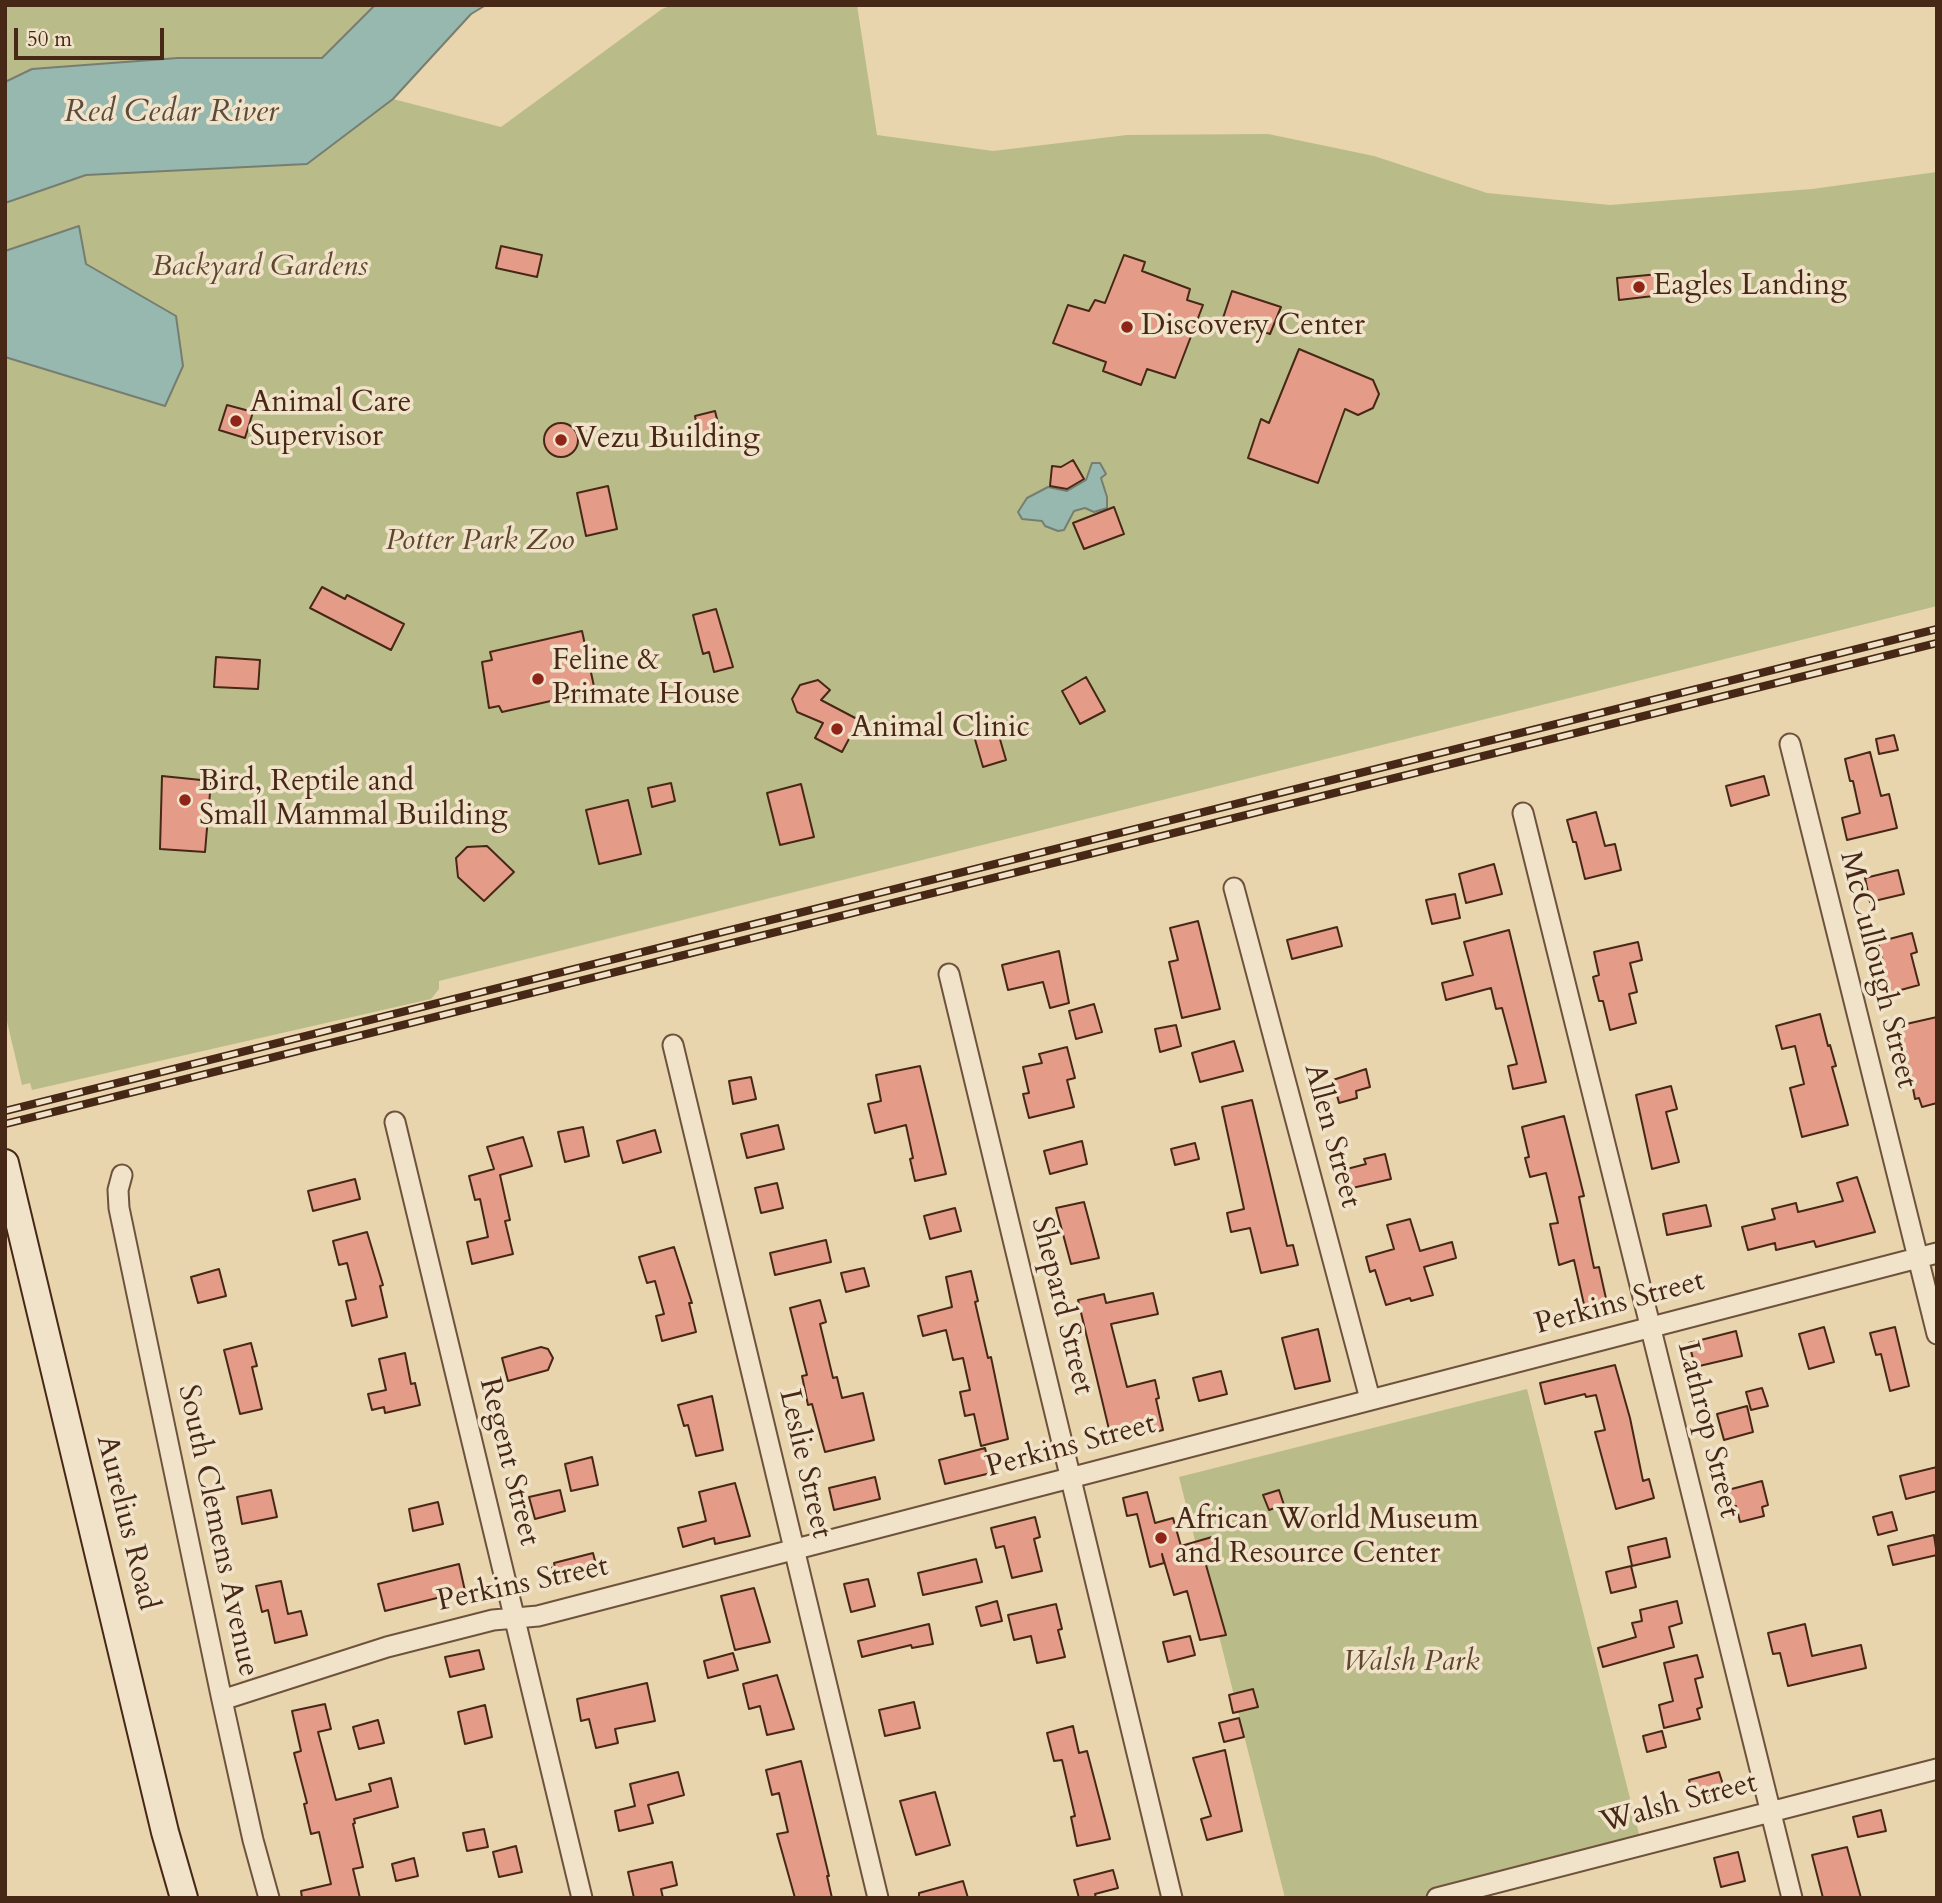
<!DOCTYPE html>
<html>
<head>
<meta charset="utf-8">
<style>
	body { margin:0 }
	#map { position:relative; width:1942px; height:1903px; overflow:hidden; background:#e8d4ad; font-family:Cardo,serif }
	canvas { display:block }
	.frame { position:absolute; inset:0; border:7px solid #472716; pointer-events:none }
	.scale { position:absolute; left:14px; top:28px; width:150px; height:32px; box-sizing:border-box; border:4px solid #472716; border-top:0; padding-left:9px; font-size:21px; line-height:24px; white-space:nowrap; color:#472716; -webkit-text-stroke:5px #f0e3ca; paint-order:stroke }
</style>
</head>
<body>
<div id="map">
<canvas width="1942" height="1903"></canvas>
<div class="frame"></div>
<div class="scale">50 m</div>
</div>
<script>
const c = document.querySelector('canvas').getContext('2d');
c.lineJoin = 'round';
function fillPath(path, color) { c.fillStyle = color; c.fill(path, 'evenodd'); }
const toPath = rows => new Path2D(rows.map(r => 'M' + r).join(''));
function stroke(path, color, width, dash) { c.strokeStyle = color; c.lineWidth = width; c.lineCap = dash ? 'butt' : 'round'; c.setLineDash(dash || []); c.stroke(path); }
function drawText(font, color, halo, rows, align = 'center') {
  c.font = font + ' Cardo,serif'; c.lineWidth = 7; c.setLineDash([]); c.textBaseline = 'middle'; c.strokeStyle = halo; c.fillStyle = color; for (const [text, x, y, turn = 0] of rows) {
    c.save(); c.translate(x, y); c.rotate((+turn || 0) * Math.PI / 180); c.textAlign = isNaN(turn) ? turn : align; if (halo) c.strokeText(text, 0, 0); c.fillText(text, 0, 0); c.restore();
  }
}
fillPath(toPath([
	[5,5,375,5,322,58,178,58,32,69,5,82],
	[673,5,857,5,877,135,993,151,1127,135,1268,134,1374,156,1487,193,1610,205,1812,189,1937,172,1937,606,439,981,439,989,431,999,32,1090,30,1083,22,1085,5,1013,5,203,86,175,307,164,393,99,501,127,662,9],
	[1527,1389,1643,1850,1454,1898,1285,1898,1179,1477]
]), '#b9bc88');
const water = toPath([
	[375,5,486,5,471,14,393,99,307,164,86,175,5,203,5,82,32,69,178,58,322,58,375,5],
	[79,226,86,264,176,316,183,366,165,406,5,357,5,251,79,226],
	[1092,463,1100,463,1106,474,1101,478,1107,497,1107,508,1094,512,1085,508,1074,511,1064,530,1058,531,1045,526,1042,521,1022,519,1018,512,1027,498,1048,487,1067,491,1086,480,1092,463]
]);
fillPath(water, '#97b8ae');
stroke(water, '#777e71', 2);
const building = toPath([
	[501,246,542,255,537,277,496,268,501,246],
	[1124,255,1145,262,1142,271,1190,289,1187,300,1203,305,1175,378,1147,369,1141,385,1103,371,1106,362,1053,343,1068,305,1089,311,1095,300,1105,303,1124,255],
	[1659,274,1662,295,1619,300,1617,278,1659,274],
	[1232,291,1281,307,1270,334,1223,318,1232,291],
	[1299,349,1373,380,1379,394,1373,408,1358,415,1345,409,1318,483,1248,458,1261,419,1269,423,1299,349],
	[227,405,253,412,245,438,219,430,227,405],
	[715,411,722,439,700,445,695,416,715,411],
	'544 440a17 17 0 1 1 34 0a17 17 0 1 1-34 0Z',
	[1073,460,1084,479,1067,489,1050,486,1052,466,1061,467,1073,460],
	[608,486,617,529,586,536,577,493,608,486],
	[1114,507,1124,534,1084,549,1073,523,1114,507],
	[322,587,345,599,347,595,404,624,391,650,310,608,322,587],
	[716,609,733,667,714,672,709,652,703,654,693,615,716,609],
	[582,631,595,691,502,712,499,706,489,708,482,662,492,660,490,652,582,631],
	[216,657,260,660,258,689,214,687,216,657],
	[1086,677,1105,711,1080,724,1062,691,1086,677],
	[818,680,830,690,821,700,859,720,842,752,815,738,823,723,797,712,792,699,800,685,818,680],
	[995,722,1006,760,983,767,972,729,995,722],
	[1894,735,1898,750,1879,754,1876,739,1894,735],
	[1870,752,1881,796,1889,794,1897,828,1847,840,1842,818,1860,813,1853,781,1850,781,1845,759,1870,752],
	[162,776,211,781,205,852,160,849,162,776],
	[1764,776,1769,795,1731,806,1726,786,1764,776],
	[671,783,675,801,652,807,648,788,671,783],
	[801,784,814,837,780,845,767,793,801,784],
	[628,800,641,854,599,864,586,810,628,800],
	[1596,812,1605,846,1615,844,1621,870,1585,879,1576,842,1573,842,1567,820,1596,812],
	[487,846,514,872,484,901,458,877,456,858,467,847,487,846],
	[1494,864,1502,894,1466,903,1459,874,1494,864],
	[1898,870,1904,894,1870,902,1865,878,1898,870],
	[1455,894,1460,918,1432,924,1426,900,1455,894],
	[1198,921,1220,1009,1182,1018,1169,962,1178,960,1170,928,1198,921],
	[1337,927,1342,946,1292,959,1287,940,1337,927],
	[1509,930,1546,1082,1513,1089,1508,1066,1517,1064,1502,1008,1496,1009,1491,988,1446,1000,1442,983,1473,975,1464,942,1509,930],
	[1912,933,1917,952,1911,954,1919,985,1886,994,1880,970,1885,969,1878,942,1912,933],
	[1638,942,1642,960,1630,963,1637,992,1629,994,1636,1023,1610,1030,1603,1001,1599,1001,1593,977,1599,975,1594,952,1638,942],
	[1059,951,1069,1003,1050,1008,1043,982,1008,990,1002,965,1059,951],
	[1094,1004,1102,1032,1076,1039,1069,1011,1094,1004],
	[1820,1014,1828,1046,1830,1045,1836,1066,1832,1067,1848,1125,1802,1137,1790,1088,1804,1084,1795,1046,1782,1049,1776,1026,1820,1014],
	[1937,1017,1937,1103,1922,1107,1919,1098,1915,1099,1911,1078,1905,1079,1893,1027,1937,1017],
	[1176,1025,1181,1046,1160,1052,1155,1029,1176,1025],
	[1234,1041,1243,1071,1200,1082,1192,1053,1234,1041],
	[1067,1047,1075,1078,1067,1080,1074,1107,1029,1118,1023,1094,1029,1093,1023,1067,1042,1063,1039,1054,1067,1047],
	[920,1066,946,1174,915,1181,910,1159,913,1158,906,1125,875,1133,868,1104,881,1101,876,1075,920,1066],
	[1366,1069,1370,1087,1356,1091,1357,1098,1339,1103,1333,1080,1366,1069],
	[751,1077,756,1099,733,1104,729,1081,751,1077],
	[1671,1086,1677,1109,1666,1112,1679,1162,1652,1169,1636,1095,1671,1086],
	[1252,1100,1287,1246,1293,1245,1298,1265,1261,1273,1250,1228,1231,1232,1227,1213,1244,1209,1222,1107,1252,1100],
	[1564,1116,1584,1196,1579,1197,1594,1268,1599,1267,1607,1303,1585,1309,1574,1260,1559,1265,1550,1224,1558,1223,1546,1173,1530,1177,1525,1158,1529,1157,1522,1127,1564,1116],
	[778,1125,784,1149,747,1158,741,1134,778,1125],
	[583,1127,589,1156,565,1162,558,1132,583,1127],
	[655,1130,661,1152,623,1163,617,1141,655,1130],
	[523,1137,532,1166,500,1175,510,1220,505,1221,513,1254,472,1264,467,1242,488,1237,480,1199,475,1200,469,1176,494,1169,487,1147,523,1137],
	[1082,1141,1087,1164,1050,1174,1044,1151,1082,1141],
	[1195,1143,1199,1159,1175,1165,1171,1149,1195,1143],
	[1385,1154,1391,1179,1348,1189,1343,1170,1366,1164,1364,1159,1385,1154],
	[1857,1177,1875,1232,1816,1247,1814,1241,1776,1250,1775,1243,1748,1250,1742,1227,1775,1219,1772,1209,1796,1203,1798,1212,1843,1201,1837,1183,1857,1177],
	[355,1179,360,1199,313,1211,308,1191,355,1179],
	[777,1183,783,1208,761,1213,755,1188,777,1183],
	[1084,1202,1099,1258,1071,1264,1056,1208,1084,1202],
	[1706,1205,1711,1226,1667,1235,1663,1214,1706,1205],
	[955,1208,961,1231,930,1239,924,1216,955,1208],
	[1410,1219,1420,1251,1452,1242,1456,1258,1424,1267,1433,1295,1411,1301,1410,1298,1386,1305,1375,1270,1370,1272,1366,1257,1394,1249,1387,1225,1410,1219],
	[367,1232,383,1285,380,1286,387,1317,352,1326,346,1301,356,1299,347,1263,339,1265,333,1241,367,1232],
	[826,1240,831,1262,775,1275,770,1253,826,1240],
	[674,1247,692,1303,689,1303,696,1332,662,1341,656,1316,664,1314,655,1281,647,1283,639,1257,674,1247],
	[864,1268,869,1286,846,1292,841,1273,864,1268],
	[219,1269,226,1296,198,1303,191,1277,219,1269],
	[971,1271,978,1301,975,1302,988,1358,991,1357,1008,1439,981,1446,974,1414,965,1416,960,1392,970,1390,963,1358,953,1360,946,1330,923,1336,918,1316,952,1307,946,1277,971,1271],
	[1153,1293,1158,1314,1111,1324,1127,1387,1155,1380,1159,1398,1156,1399,1163,1430,1112,1442,1078,1300,1104,1294,1106,1303,1153,1293],
	[820,1300,826,1322,820,1324,833,1378,837,1377,842,1398,863,1393,874,1440,825,1452,812,1404,808,1405,802,1376,807,1375,790,1308,820,1300],
	[1824,1327,1834,1362,1809,1369,1799,1334,1824,1327],
	[1895,1327,1909,1386,1890,1391,1881,1354,1876,1355,1870,1333,1895,1327],
	[1318,1329,1330,1381,1295,1389,1282,1338,1318,1329],
	[1736,1331,1742,1356,1695,1367,1689,1343,1736,1331],
	[251,1343,257,1366,252,1367,262,1409,240,1414,224,1350,251,1343],
	[541,1347,548,1349,553,1358,548,1370,508,1381,502,1358,541,1347],
	[405,1353,411,1384,415,1383,420,1405,385,1413,384,1407,372,1410,368,1394,386,1390,379,1359,405,1353],
	[1615,1365,1630,1418,1643,1481,1649,1479,1654,1498,1616,1509,1595,1432,1605,1430,1596,1395,1586,1397,1585,1394,1545,1404,1540,1383,1615,1365],
	[1221,1371,1227,1394,1199,1401,1193,1378,1221,1371],
	[1762,1388,1768,1406,1751,1410,1746,1392,1762,1388],
	[712,1396,723,1450,696,1456,688,1425,684,1426,678,1405,712,1396],
	[1747,1406,1753,1432,1724,1440,1717,1414,1747,1406],
	[985,1448,991,1473,945,1484,939,1460,985,1448],
	[592,1457,598,1485,571,1491,565,1464,592,1457],
	[1937,1467,1937,1491,1906,1499,1900,1476,1937,1467],
	[875,1477,880,1499,834,1510,829,1488,875,1477],
	[1762,1481,1768,1505,1762,1507,1764,1516,1740,1522,1736,1506,1728,1508,1724,1491,1762,1481],
	[735,1483,750,1536,715,1544,714,1538,683,1547,678,1528,706,1521,699,1492,735,1483],
	[271,1490,277,1517,242,1524,237,1497,271,1490],
	[560,1490,565,1511,535,1519,529,1497,560,1490],
	[1279,1490,1284,1505,1269,1510,1263,1495,1279,1490],
	[1147,1492,1155,1523,1173,1518,1181,1546,1212,1537,1217,1554,1204,1558,1226,1635,1200,1640,1187,1591,1174,1595,1162,1554,1164,1563,1150,1567,1137,1514,1127,1516,1123,1498,1147,1492],
	[438,1502,443,1524,413,1531,409,1509,438,1502],
	[1892,1512,1897,1530,1878,1535,1873,1517,1892,1512],
	[1035,1517,1040,1537,1034,1539,1042,1571,1012,1578,1004,1546,996,1548,991,1528,1035,1517],
	[1934,1535,1937,1555,1893,1565,1888,1546,1934,1535],
	[1666,1538,1670,1557,1632,1566,1628,1547,1666,1538],
	[593,1553,598,1572,550,1584,547,1569,555,1567,554,1563,593,1553],
	[976,1559,982,1582,923,1595,918,1573,976,1559],
	[459,1564,465,1591,385,1611,378,1584,459,1564],
	[1631,1566,1636,1587,1611,1593,1606,1572,1631,1566],
	[868,1579,875,1606,851,1612,844,1584,868,1579],
	[281,1581,288,1614,301,1611,307,1635,275,1643,268,1610,262,1612,256,1586,281,1581],
	[754,1588,770,1642,735,1650,721,1596,754,1588],
	[997,1601,1002,1621,981,1626,976,1607,997,1601],
	[1677,1601,1682,1623,1669,1627,1674,1647,1603,1667,1598,1648,1636,1637,1632,1623,1642,1621,1640,1610,1677,1601],
	[1056,1604,1062,1629,1058,1630,1065,1657,1037,1663,1031,1636,1014,1640,1008,1615,1056,1604],
	[929,1624,933,1644,912,1648,911,1645,862,1657,858,1641,929,1624],
	[1805,1624,1812,1656,1861,1645,1866,1668,1788,1686,1780,1653,1773,1654,1768,1633,1805,1624],
	[1190,1636,1195,1655,1168,1662,1163,1642,1190,1636],
	[479,1650,484,1669,450,1677,445,1657,479,1650],
	[733,1653,738,1670,708,1678,704,1661,733,1653],
	[1697,1655,1703,1677,1695,1679,1702,1707,1697,1709,1700,1719,1664,1728,1659,1705,1673,1701,1664,1663,1697,1655],
	[777,1675,794,1729,767,1735,760,1706,749,1709,743,1684,777,1675],
	[647,1683,655,1721,615,1729,618,1743,596,1748,589,1719,581,1721,577,1699,647,1683],
	[1253,1689,1258,1707,1233,1713,1229,1695,1253,1689],
	[914,1702,920,1728,885,1736,879,1710,914,1702],
	[325,1704,331,1729,318,1732,336,1800,371,1791,369,1784,391,1778,398,1807,354,1819,355,1823,353,1824,363,1867,353,1869,360,1898,302,1898,301,1891,331,1884,319,1832,311,1834,304,1804,307,1803,294,1753,301,1751,292,1711,325,1704],
	[485,1705,492,1737,465,1744,458,1712,485,1705],
	[1239,1718,1244,1737,1224,1742,1219,1723,1239,1718],
	[378,1720,384,1743,359,1749,353,1727,378,1720],
	[1073,1726,1079,1753,1087,1751,1110,1839,1077,1846,1071,1817,1075,1816,1062,1760,1054,1761,1047,1733,1073,1726],
	[1662,1731,1666,1747,1647,1752,1643,1736,1662,1731],
	[1225,1750,1242,1831,1207,1840,1201,1819,1211,1816,1193,1758,1225,1750],
	[801,1761,829,1876,827,1876,832,1898,795,1898,777,1834,788,1832,779,1793,772,1795,766,1770,801,1761],
	[678,1772,684,1795,648,1805,653,1823,619,1831,615,1811,635,1806,630,1784,678,1772],
	[1719,1772,1725,1791,1694,1799,1689,1780,1719,1772],
	[935,1792,950,1845,916,1855,900,1801,935,1792],
	[1881,1810,1886,1831,1858,1837,1853,1817,1881,1810],
	[484,1829,488,1847,467,1851,463,1833,484,1829],
	[516,1846,522,1872,499,1877,493,1852,516,1846],
	[1847,1847,1861,1898,1823,1898,1812,1855,1847,1847],
	[1738,1852,1745,1881,1721,1887,1714,1858,1738,1852],
	[414,1858,418,1876,396,1881,392,1864,414,1858],
	[672,1862,677,1885,661,1889,663,1898,634,1898,628,1872,672,1862],
	[1113,1870,1118,1888,1095,1894,1096,1898,1079,1898,1074,1880,1113,1870],
	[963,1881,968,1898,919,1898,919,1893,963,1881]
]);
fillPath(building, '#e49c88');
stroke(building, '#472716', 2);
const street = toPath([
	[1790,744,1937,1334],
	[1523,813,1792,1898],
	[1234,888,1370,1399],
	[949,974,1172,1898],
	[673,1045,878,1898],
	[395,1122,582,1898],
	[122,1175,118,1190,119,1208,222,1700,253,1840,269,1898],
	[222,1700,387,1647,493,1620,538,1616,1937,1253],
	[1437,1898,1937,1769]
]);
const secondary = toPath([
	[5,1163,165,1832,184,1898]
]);
stroke(street, '#6f523c', 23);
stroke(secondary, '#472716', 30);
stroke(street, '#f0e3ca', 19);
stroke(secondary, '#f0e3ca', 26);
const rail = toPath([
	[5,1111,1937,629],
	[5,1124,1937,643]
]);
stroke(rail, '#472716', 8);
stroke(rail, '#f0e3ca', 5, [16]);
for (const [x, y, r, color] of [
	[1639,287,7,"#8f2418"],
	[1127,327,7,"#8f2418"],
	[236,421,7,"#8f2418"],
	[561,440,7,"#8f2418"],
	[538,679,7,"#8f2418"],
	[837,729,7,"#8f2418"],
	[185,800,7,"#8f2418"],
	[1161,1538,7,"#8f2418"]
]) { const dot = new Path2D(); dot.arc(x, y, r, 0, 2 * Math.PI); c.fillStyle = color; c.fill(dot); stroke(dot, '#f0e3ca', 2.5); }
drawText('italic 30px', '#5e452d', '#f0e3ca', [
	["Backyard Gardens",260,268],
	["Potter Park Zoo",480,542],
	["Walsh Park",1411,1663]
]);
drawText('30px', '#472716', '#f0e3ca', [
	["Eagles Landing",1653,287],
	["Discovery Center",1141,327],
	["Animal Care",250,404],
	["Supervisor",250,438],
	["Vezu Building",575,440],
	["Feline &",552,662],
	["Primate House",552,696],
	["Animal Clinic",851,729],
	["Bird, Reptile and",199,783],
	["Small Mammal Building",199,817],
	["African World Museum",1175,1521],
	["and Resource Center",1175,1555]
], 'left');
drawText('30px', '#472716', '#f0e3ca', [
	["McCullough Street",1877,970,76],
	["Allen Street",1331,1136,75],
	["Perkins Street",1620,1304,-15],
	["Shepard Street",1061,1306,76],
	["Lathrop Street",1707,1430,76],
	["Perkins Street",1071,1447,-15],
	["Regent Street",508,1462,76],
	["Leslie Street",804,1464,77],
	["Aurelius Road",126,1523,76],
	["South Clemens Avenue",217,1531,78],
	["Perkins Street",523,1585,-12],
	["Walsh Street",1679,1804,-15]
]);
drawText('italic 32px', '#5b4b3c', '#f0e3ca', [
	["Red Cedar River",171,114]
]);
</script>
</body>
</html>
